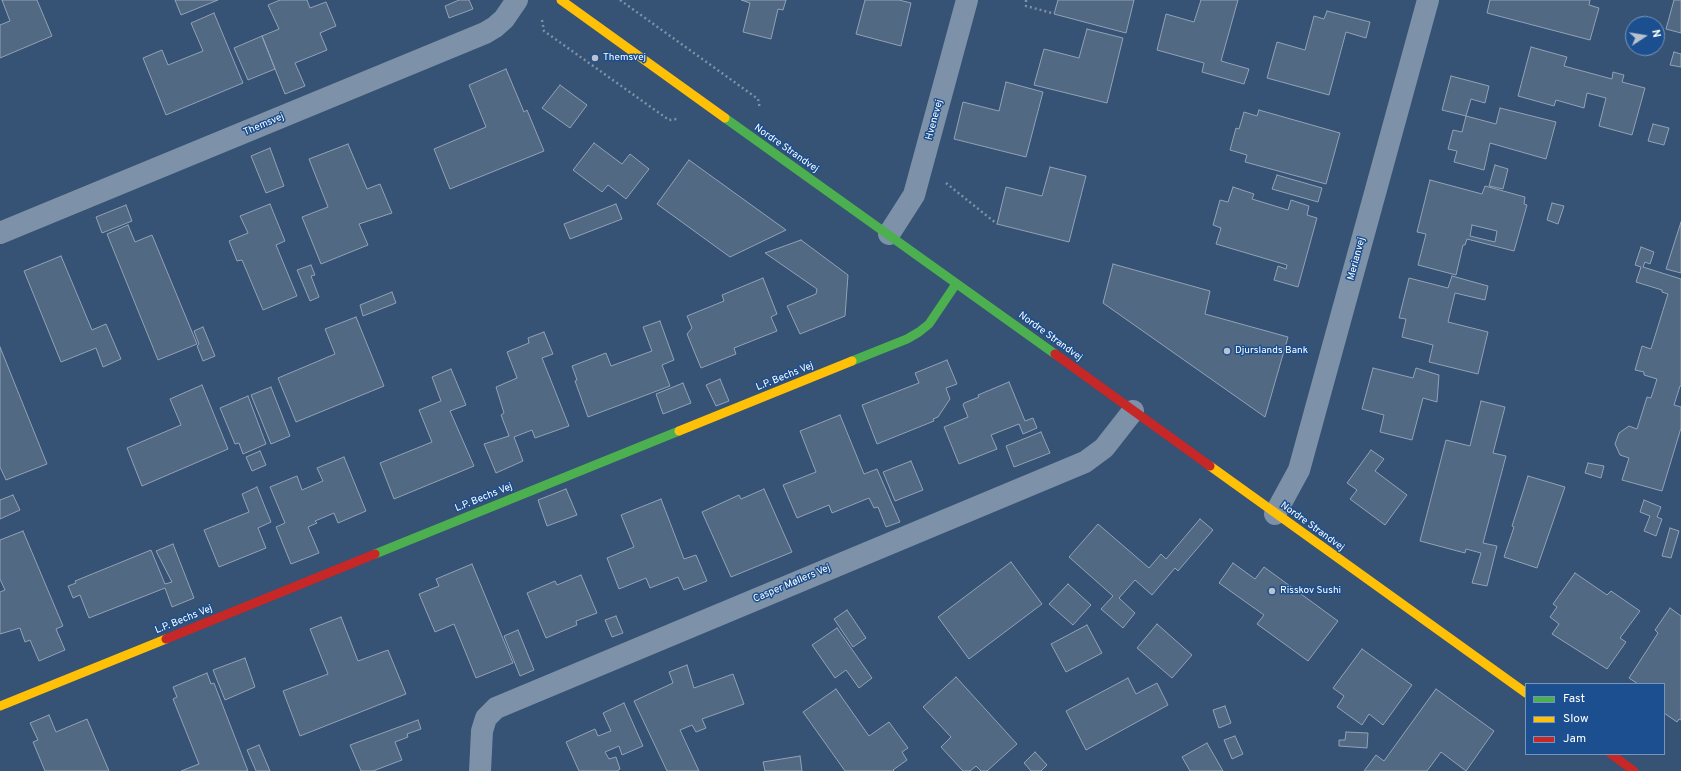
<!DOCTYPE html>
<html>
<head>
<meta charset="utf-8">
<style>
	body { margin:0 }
	#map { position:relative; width:1681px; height:771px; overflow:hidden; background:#365274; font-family:Overpass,sans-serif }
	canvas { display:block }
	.legend { position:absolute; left:1525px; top:683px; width:140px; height:72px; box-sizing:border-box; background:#1b4f8f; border:1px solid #7695bc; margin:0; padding:5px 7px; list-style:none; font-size:12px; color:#fff }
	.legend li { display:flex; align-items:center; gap:8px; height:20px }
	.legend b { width:20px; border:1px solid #7695bc }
	.north { position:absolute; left:1625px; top:16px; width:40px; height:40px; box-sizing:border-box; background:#1b4f8f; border:1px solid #7695bc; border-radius:50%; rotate:78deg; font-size:11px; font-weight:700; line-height:16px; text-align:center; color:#fff }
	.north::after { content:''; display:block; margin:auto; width:14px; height:18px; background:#b9c2ce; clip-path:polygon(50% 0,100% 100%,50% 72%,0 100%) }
</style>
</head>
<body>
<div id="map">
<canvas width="1681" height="771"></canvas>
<ul class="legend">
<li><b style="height:5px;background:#4caf50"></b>Fast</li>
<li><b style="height:5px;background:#ffc107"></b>Slow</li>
<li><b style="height:5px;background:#c62828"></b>Jam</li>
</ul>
<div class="north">N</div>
</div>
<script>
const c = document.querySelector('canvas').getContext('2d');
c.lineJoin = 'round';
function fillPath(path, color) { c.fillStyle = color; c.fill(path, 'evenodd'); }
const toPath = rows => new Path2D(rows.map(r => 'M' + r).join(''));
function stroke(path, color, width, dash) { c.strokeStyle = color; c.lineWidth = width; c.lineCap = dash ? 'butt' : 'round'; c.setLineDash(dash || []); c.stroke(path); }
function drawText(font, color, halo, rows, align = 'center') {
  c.font = font + ' Overpass,sans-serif'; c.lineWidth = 3; c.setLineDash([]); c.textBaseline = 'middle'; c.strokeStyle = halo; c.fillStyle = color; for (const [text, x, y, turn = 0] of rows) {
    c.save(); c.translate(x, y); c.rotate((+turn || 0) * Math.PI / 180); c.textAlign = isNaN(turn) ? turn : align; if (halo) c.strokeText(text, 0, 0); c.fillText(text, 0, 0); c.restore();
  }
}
const building = toPath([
	[2,0,37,0,52,36,0,58,0,25,10,21,2,0],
	[175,0,218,0,181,15,175,0],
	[280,0,307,0,310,8,326,2,336,26,320,33,327,50,295,63,305,86,285,94,262,36,279,29,268,5,280,0],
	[459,0,469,0,473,9,449,18,445,6,459,0],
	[786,0,783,10,778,9,771,39,743,32,750,3,741,0,786,0],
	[865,0,899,0,911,3,901,46,856,34,865,0],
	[1058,0,1134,0,1126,33,1054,14,1058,0],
	[1201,0,1238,0,1221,61,1249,69,1244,84,1202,72,1204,63,1157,50,1166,14,1194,22,1201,0],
	[1490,0,1590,0,1589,5,1599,8,1590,40,1487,13,1490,0],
	[1674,0,1681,0,1681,33,1666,29,1674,0],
	[1327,11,1370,22,1366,38,1346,32,1329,95,1267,78,1277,42,1305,50,1314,16,1324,19,1327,11],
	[214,13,243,83,166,115,143,58,162,50,168,65,203,51,191,23,214,13],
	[1087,29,1123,38,1107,103,1034,85,1044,49,1079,58,1087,29],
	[262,36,275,69,248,80,234,48,262,36],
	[1531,47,1567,57,1564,66,1612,79,1613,72,1624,75,1622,82,1645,88,1632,135,1599,126,1606,98,1587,93,1584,108,1556,100,1554,106,1518,96,1531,47],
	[1674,52,1681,54,1681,67,1670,65,1674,52],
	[506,69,524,112,527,110,544,151,450,189,434,149,486,127,469,85,506,69],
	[1451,76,1489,86,1485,103,1471,99,1466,116,1442,110,1451,76],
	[1006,82,1043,92,1026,157,954,139,963,102,999,111,1006,82],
	[560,85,587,105,570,128,542,108,560,85],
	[1500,108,1556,122,1546,159,1490,143,1484,170,1454,162,1457,151,1448,149,1453,130,1462,132,1466,116,1496,124,1500,108],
	[1259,110,1340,133,1326,184,1245,162,1247,155,1230,150,1236,128,1239,129,1244,112,1257,116,1259,110],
	[1653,124,1669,128,1664,145,1648,141,1653,124],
	[594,143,622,164,630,154,649,169,626,199,608,185,602,192,573,170,594,143],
	[348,144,367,189,380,184,392,213,359,224,368,245,321,264,302,217,328,207,309,159,348,144],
	[270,148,284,186,266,193,251,156,270,148],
	[689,160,786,230,730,257,657,204,689,160],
	[1495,165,1508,169,1503,189,1489,186,1495,165],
	[1050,167,1086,176,1069,242,997,224,1006,187,1042,196,1050,167],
	[1277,175,1322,188,1318,202,1272,189,1277,175],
	[1430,180,1482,194,1485,186,1525,197,1524,204,1527,205,1514,251,1467,239,1465,245,1463,245,1456,275,1418,265,1426,234,1417,232,1430,180],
	[1472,225,1497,231,1495,242,1470,236,1472,225],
	[1233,187,1254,194,1252,199,1288,210,1291,200,1309,206,1307,215,1317,218,1298,287,1274,280,1278,266,1286,269,1287,265,1216,244,1221,228,1213,225,1220,200,1228,202,1233,187],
	[1552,203,1564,206,1558,224,1547,220,1552,203],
	[270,204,285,241,276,245,297,296,263,310,242,260,237,261,229,241,248,233,240,216,270,204],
	[616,204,622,219,570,239,564,224,616,204],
	[126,205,132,221,102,233,96,217,126,205],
	[1681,222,1681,273,1666,269,1681,222],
	[128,225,135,242,152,235,197,344,158,360,107,234,128,225],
	[801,240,848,275,845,316,800,334,787,306,816,294,817,289,765,253,801,240],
	[1641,247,1654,252,1650,264,1645,262,1643,267,1681,279,1681,386,1680,386,1674,405,1681,407,1681,428,1662,491,1622,480,1629,458,1620,455,1615,444,1619,433,1629,426,1637,429,1647,397,1651,398,1657,379,1644,375,1644,372,1635,370,1642,346,1651,349,1668,294,1662,292,1662,290,1636,282,1641,267,1635,265,1641,247],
	[61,256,92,330,106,324,121,359,103,367,96,348,61,362,24,271,61,256],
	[1113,264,1210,291,1205,314,1288,337,1265,417,1103,303,1113,264],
	[311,265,315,275,311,276,319,297,310,301,297,270,311,265],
	[1452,276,1488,286,1485,300,1455,293,1448,322,1488,332,1478,374,1429,362,1433,345,1402,337,1406,319,1399,318,1409,278,1448,288,1452,276],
	[763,278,777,314,771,317,777,331,734,348,736,354,701,368,687,334,692,328,687,316,724,301,722,295,763,278],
	[392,292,396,303,363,316,360,305,392,292],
	[356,317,384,386,296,422,278,378,335,354,325,329,356,317],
	[660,321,674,360,662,365,670,386,588,417,575,381,577,380,572,366,606,353,611,366,652,351,643,327,660,321],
	[203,327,215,356,203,361,197,346,199,344,194,331,203,327],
	[544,332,553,354,542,358,569,426,535,438,532,430,514,437,523,461,496,473,484,444,509,436,501,415,504,413,496,387,517,378,507,352,529,343,528,338,544,332],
	[0,347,47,464,6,480,0,467,0,347],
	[947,360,957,384,946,388,950,399,938,417,933,419,934,421,877,444,862,405,919,383,915,373,947,360],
	[1373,368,1413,378,1416,368,1439,375,1437,402,1423,398,1412,440,1380,432,1384,415,1362,409,1373,368],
	[451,369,466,405,450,411,474,466,394,499,380,463,432,442,419,410,441,401,432,377,451,369],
	[720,379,729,401,716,406,706,385,720,379],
	[1009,382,1025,421,1033,418,1037,428,1023,434,1019,424,991,435,997,449,959,464,944,427,968,417,963,405,964,403,979,397,978,395,1009,382],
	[683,383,691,403,663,414,656,394,683,383],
	[202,385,228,449,142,486,127,448,181,425,170,399,202,385],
	[271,387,290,436,271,444,251,395,271,387],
	[248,396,266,444,243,454,239,443,235,444,220,408,248,396],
	[1481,401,1505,407,1493,453,1506,456,1483,543,1497,546,1487,586,1472,583,1481,553,1466,549,1465,553,1420,541,1446,440,1470,446,1481,401],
	[840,415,864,474,877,469,900,522,886,527,878,507,874,508,869,498,832,513,829,505,797,518,783,485,816,472,800,431,840,415],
	[1041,432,1050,453,1014,467,1006,446,1041,432],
	[1371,450,1384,459,1375,471,1407,495,1385,525,1350,499,1357,490,1347,483,1371,450],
	[260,451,266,465,252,471,246,457,260,451],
	[344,457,366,511,338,523,334,513,315,521,317,523,308,527,319,553,291,564,276,527,285,523,270,487,297,476,302,490,323,481,317,468,344,457],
	[911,461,923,490,895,501,883,472,911,461],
	[1588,463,1604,466,1601,478,1585,473,1588,463],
	[1528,476,1565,487,1537,568,1504,557,1514,527,1512,526,1528,476],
	[257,487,271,522,258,528,266,548,219,567,204,530,249,512,242,494,257,487],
	[566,489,577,515,547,526,538,500,566,489],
	[764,489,792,552,731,577,702,512,739,495,741,499,764,489],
	[13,495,20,510,0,519,0,500,13,495],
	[661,499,684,559,696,555,707,581,684,590,678,577,650,588,646,578,619,589,607,558,634,547,621,515,661,499],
	[1644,500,1661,507,1657,517,1662,519,1656,536,1644,531,1650,516,1640,512,1644,500],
	[1200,519,1213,530,1178,571,1175,568,1152,595,1135,580,1119,598,1135,613,1123,628,1101,609,1113,596,1069,557,1098,524,1149,568,1161,554,1166,559,1200,519],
	[1670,528,1679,531,1671,558,1662,556,1670,528],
	[23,531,63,626,56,629,65,650,39,661,30,640,25,642,20,628,0,634,0,592,5,590,0,579,0,540,23,531],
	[173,544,194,598,172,607,165,588,89,618,80,595,73,598,68,586,76,583,75,581,151,550,165,584,172,582,156,551,173,544],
	[1011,562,1042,604,969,659,938,617,1011,562],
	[1233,563,1255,579,1264,567,1338,621,1308,661,1257,624,1264,615,1219,583,1233,563],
	[472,564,513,663,476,678,454,624,435,632,419,594,439,586,436,579,472,564],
	[1575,573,1607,595,1611,591,1640,611,1620,638,1626,642,1607,669,1552,634,1559,624,1550,617,1557,607,1553,604,1575,573],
	[581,575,597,613,576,621,577,625,546,638,527,593,555,581,557,585,581,575],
	[1068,584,1091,605,1073,625,1049,604,1068,584],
	[1670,608,1681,616,1681,720,1679,719,1677,722,1664,713,1664,684,1638,684,1629,678,1658,633,1655,630,1670,608],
	[847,610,866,638,853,647,834,619,847,610],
	[616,616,623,633,612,637,605,620,616,616],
	[341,617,358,661,388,650,406,694,300,736,283,691,328,674,310,629,341,617],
	[1157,624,1192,655,1172,678,1137,648,1157,624],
	[1087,625,1102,653,1066,672,1051,644,1087,625],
	[837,628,872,678,859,688,846,670,835,678,812,645,837,628],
	[518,630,534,670,520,676,504,636,518,630],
	[1362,649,1412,685,1383,725,1369,714,1362,725,1337,707,1344,696,1333,688,1362,649],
	[245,658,255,687,225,700,213,670,245,658],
	[687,665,694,688,733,674,744,704,702,719,706,728,696,732,692,725,680,730,699,771,667,771,634,701,673,683,669,672,687,665],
	[207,673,211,684,214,683,248,771,181,771,199,764,173,699,177,697,173,687,207,673],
	[956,677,1017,744,987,771,981,771,976,766,970,771,963,771,941,747,951,737,923,707,956,677],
	[1128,678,1136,694,1157,683,1168,705,1086,750,1066,711,1128,678],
	[836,689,869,736,889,722,908,748,902,752,907,760,893,770,894,771,845,771,803,712,836,689],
	[1436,689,1494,731,1466,771,1441,752,1427,771,1364,771,1376,755,1384,761,1436,689],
	[624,703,643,746,622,755,619,746,605,752,609,759,616,757,620,769,617,771,579,771,566,742,595,729,598,736,611,731,603,713,624,703],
	[1225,706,1231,723,1219,728,1213,710,1225,706],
	[49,715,56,732,87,719,109,771,45,771,33,742,38,740,30,723,49,715],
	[418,720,421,729,407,734,408,737,395,742,402,760,373,771,361,771,350,745,418,720],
	[1346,732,1368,733,1367,748,1339,746,1339,740,1345,740,1346,732],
	[1235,736,1243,754,1232,759,1224,740,1235,736],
	[1207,743,1223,771,1190,771,1182,757,1207,743],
	[259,745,270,771,256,771,247,750,259,745],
	[1035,752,1047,765,1041,771,1031,771,1024,763,1035,752],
	[800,756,802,771,765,771,763,762,800,756]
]);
fillPath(building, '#526984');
stroke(building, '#92a2b6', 1);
stroke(toPath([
	[620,0,758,99,760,109],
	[1026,0,1026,6,1052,13],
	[542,20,544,31,669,120,677,119],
	[946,183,997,224]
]), '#7d92a8', 2.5, [2, 3]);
stroke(toPath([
	[0,233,485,33,495,27,504,19,517,0],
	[889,234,914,195,967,0],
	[1275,514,1299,470,1428,0],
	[480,771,482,731,486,718,496,708,1085,462,1104,448,1133,411]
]), '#7d92a8', 22);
stroke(toPath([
	[725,118,1055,354],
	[852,361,907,339,919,332,929,324,956,284],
	[375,554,679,431]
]), '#4caf50', 9);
stroke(toPath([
	[561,0,725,118],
	[679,431,852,361],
	[1210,466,1526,693],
	[0,706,166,639]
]), '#ffc107', 9);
stroke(toPath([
	[1055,354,1210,466],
	[166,639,375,554],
	[1611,754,1634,771]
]), '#c62828', 9);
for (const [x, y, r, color] of [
	[595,58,4,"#b9c2ce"],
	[1227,351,4,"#b9c2ce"],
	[1272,591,4,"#b9c2ce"]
]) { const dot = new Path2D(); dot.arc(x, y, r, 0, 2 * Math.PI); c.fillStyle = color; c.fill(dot); stroke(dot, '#1b4f8f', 1.5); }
drawText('10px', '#fff', '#1b4f8f', [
	["Themsvej",603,58],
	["Djurslands Bank",1235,351],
	["Risskov Sushi",1280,591]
], 'left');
drawText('10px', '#fff', '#1b4f8f', [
	["Hvenevej",935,120,-75],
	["Themsvej",264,125,-23],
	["Nordre Strandvej",786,149,35],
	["Merianvej",1357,259,-75],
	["Nordre Strandvej",1050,337,36],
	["L.P. Bechs Vej",785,377,-22],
	["L.P. Bechs Vej",484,498,-22],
	["Nordre Strandvej",1312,527,36],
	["Casper Møllers Vej",792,584,-23],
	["L.P. Bechs Vej",184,620,-22]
]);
</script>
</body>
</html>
